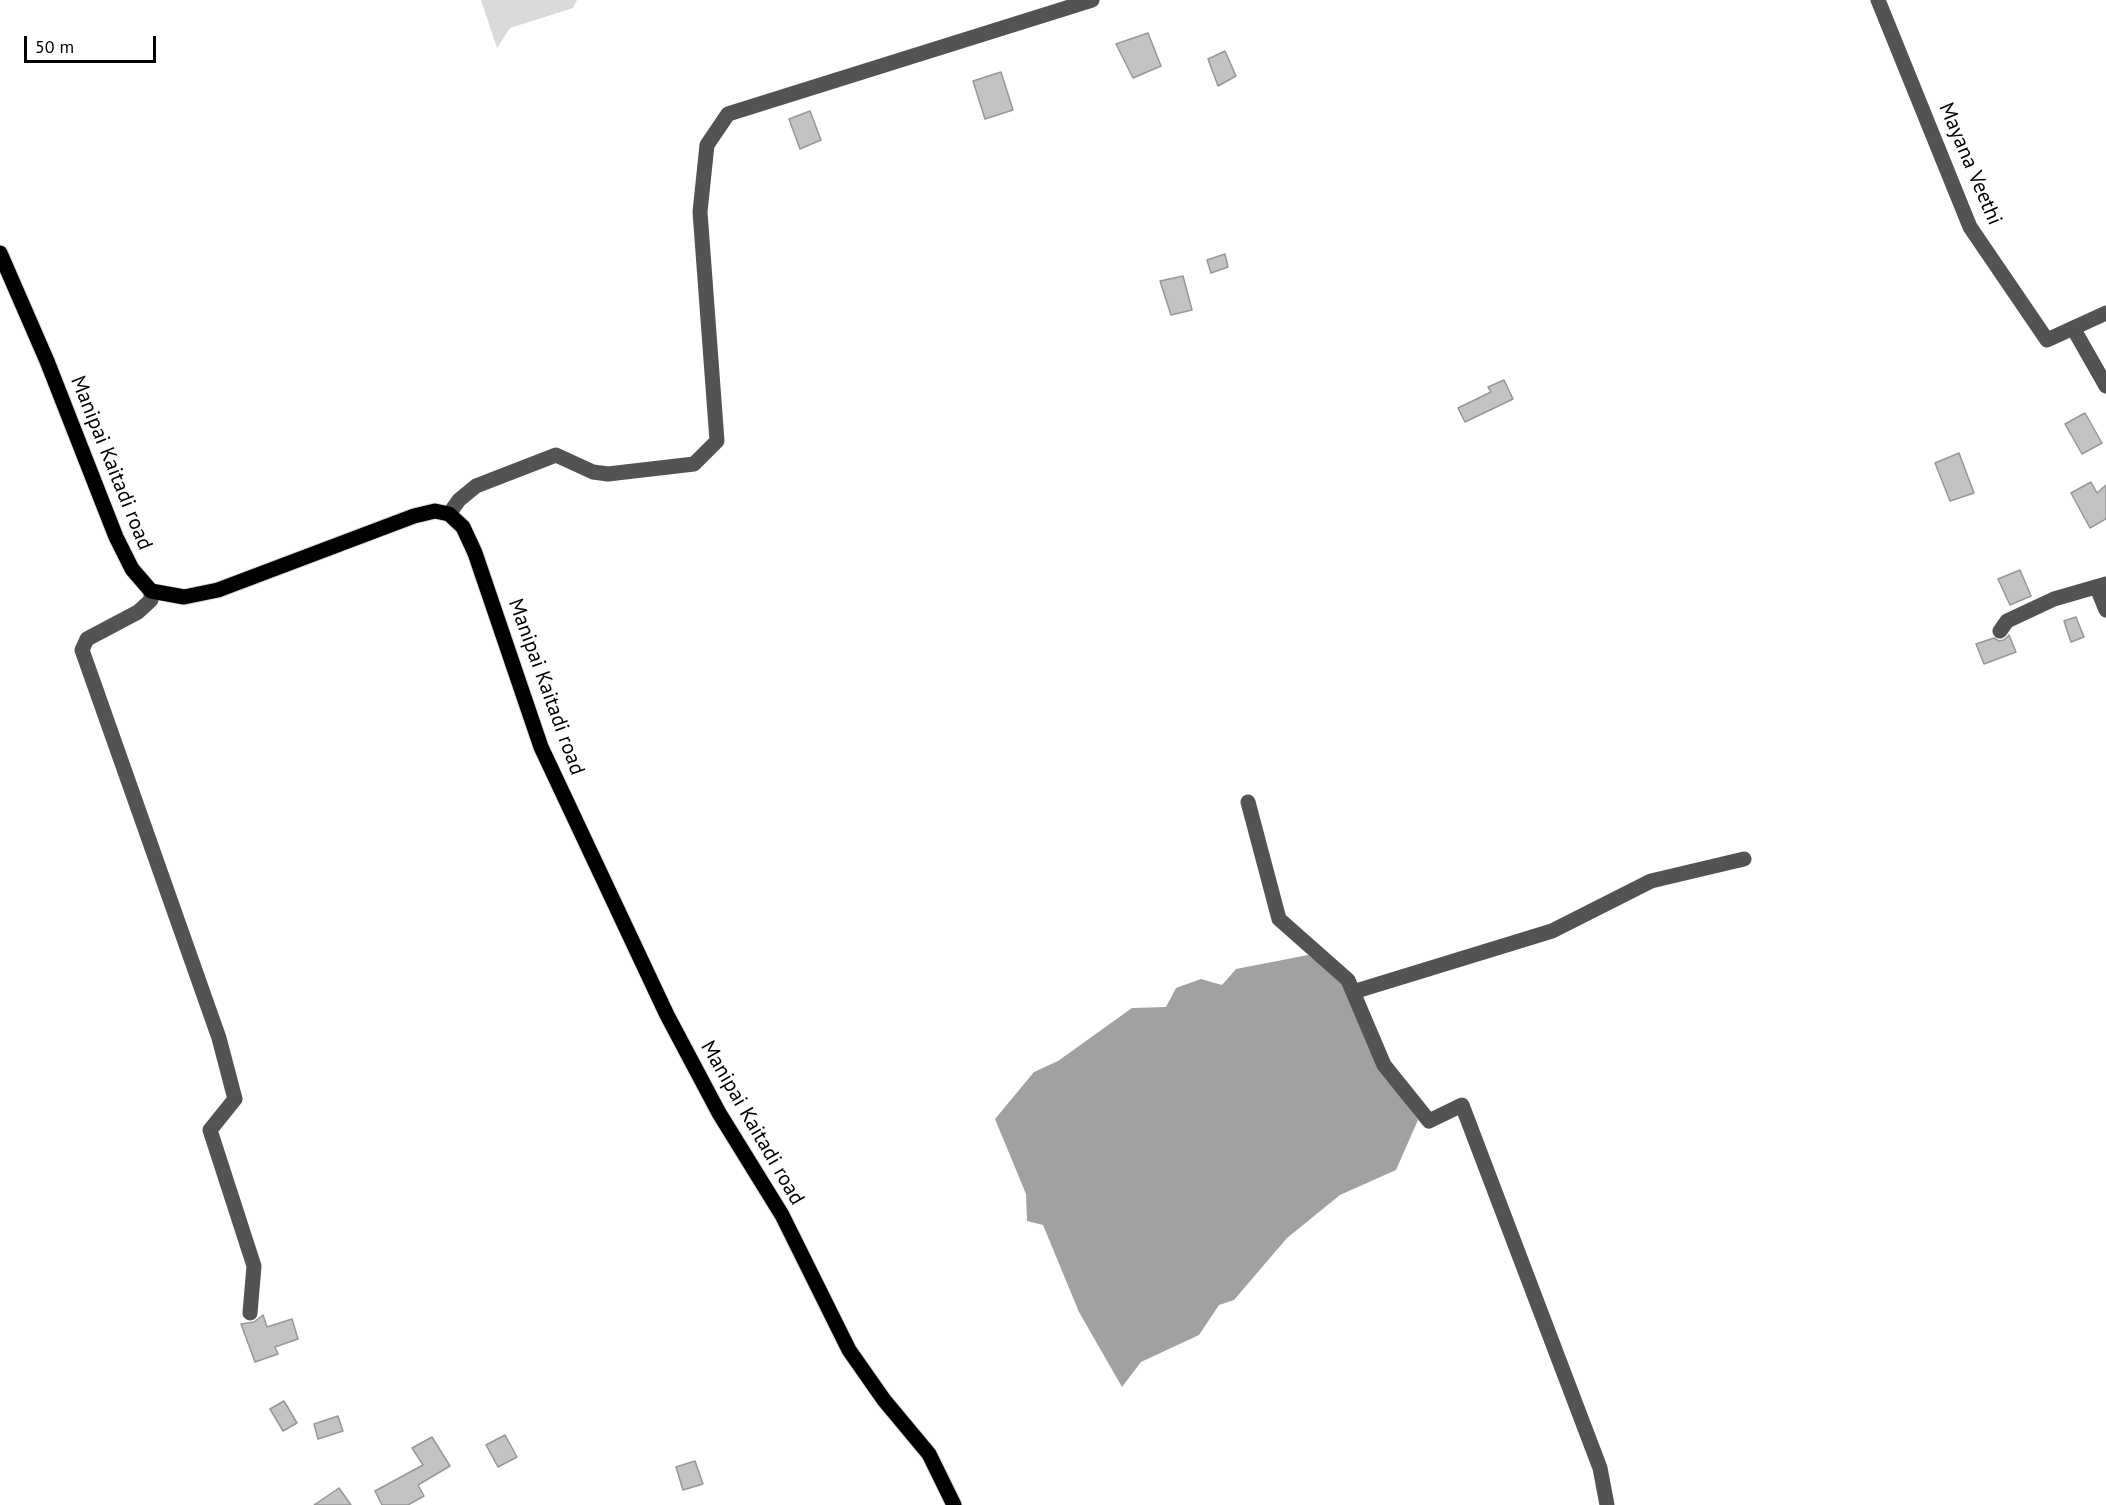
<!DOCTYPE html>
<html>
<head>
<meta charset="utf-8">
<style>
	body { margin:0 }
	#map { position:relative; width:2106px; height:1505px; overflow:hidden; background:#fff; font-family:"PT Sans",sans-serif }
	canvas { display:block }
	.scale { position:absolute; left:24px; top:36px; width:132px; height:27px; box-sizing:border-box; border:3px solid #000; border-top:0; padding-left:8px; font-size:18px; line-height:21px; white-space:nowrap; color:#000; -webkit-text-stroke:4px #fff; paint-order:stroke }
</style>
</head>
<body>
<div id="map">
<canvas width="2106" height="1505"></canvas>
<div class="scale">50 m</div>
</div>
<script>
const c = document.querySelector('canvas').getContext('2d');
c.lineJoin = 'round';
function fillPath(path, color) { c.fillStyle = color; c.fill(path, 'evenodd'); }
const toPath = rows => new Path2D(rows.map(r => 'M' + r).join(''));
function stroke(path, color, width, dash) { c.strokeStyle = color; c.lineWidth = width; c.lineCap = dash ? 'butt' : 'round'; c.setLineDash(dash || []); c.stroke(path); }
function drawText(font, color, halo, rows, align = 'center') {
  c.font = font + ' "PT Sans",sans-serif'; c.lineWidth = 6; c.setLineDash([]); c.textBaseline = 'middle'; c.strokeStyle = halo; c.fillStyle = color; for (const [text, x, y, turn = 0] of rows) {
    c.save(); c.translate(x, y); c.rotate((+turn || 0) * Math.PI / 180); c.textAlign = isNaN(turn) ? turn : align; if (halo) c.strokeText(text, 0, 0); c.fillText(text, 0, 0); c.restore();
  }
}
fillPath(toPath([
	[481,0,577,0,573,8,510,28,497,48]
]), '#dadada');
fillPath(toPath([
	[1308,955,1343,981,1377,1063,1418,1120,1396,1170,1340,1195,1287,1238,1234,1300,1219,1305,1199,1335,1141,1362,1122,1387,1079,1312,1043,1225,1027,1221,1026,1194,995,1119,1034,1072,1058,1061,1132,1008,1166,1007,1176,988,1201,979,1222,985,1236,969]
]), '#a1a1a1');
const building = toPath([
	[1148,33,1161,66,1133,78,1116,44,1148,33],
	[1225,51,1236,76,1218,86,1208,59,1225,51],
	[1001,72,1013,110,985,119,973,81,1001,72],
	[810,111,821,140,800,149,789,119,810,111],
	[1225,254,1228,267,1211,273,1207,260,1225,254],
	[1183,276,1192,310,1171,315,1160,281,1183,276],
	[1504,380,1513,399,1465,422,1458,408,1491,392,1488,387,1504,380],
	[2085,413,2102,443,2082,454,2065,424,2085,413],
	[1959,453,1974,493,1950,501,1935,463,1959,453],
	[2091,482,2097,493,2106,485,2106,519,2090,528,2071,493,2091,482],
	[2020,570,2031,596,2010,605,1998,579,2020,570],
	[2076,617,2084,637,2071,642,2064,621,2076,617],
	[2009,635,2016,652,1984,664,1976,644,1994,638,1999,641,2004,640,2009,635],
	[263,1315,267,1327,292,1319,298,1339,275,1347,278,1354,255,1362,241,1324,254,1322,263,1315],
	[284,1401,297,1423,283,1431,270,1409,284,1401],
	[338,1416,343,1431,318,1439,314,1424,338,1416],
	[505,1435,517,1457,498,1467,486,1445,505,1435],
	[432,1437,450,1466,418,1485,424,1496,408,1505,382,1505,375,1491,423,1465,412,1448,432,1437],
	[695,1461,703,1484,683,1490,676,1467,695,1461],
	[339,1488,351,1505,314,1505,339,1488]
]);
fillPath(building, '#c3c3c3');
stroke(building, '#979797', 1.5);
const major = toPath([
	[0,253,47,361,116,537,132,569,151,591,184,597,218,590,414,516,435,511,449,514,463,527,475,553,541,747,667,1015,719,1113,782,1215,849,1350,884,1400,929,1454,954,1505]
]);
stroke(major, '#dbdbdb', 17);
stroke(toPath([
	[1878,0,1970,227,2047,340,2106,313],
	[2073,328,2106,386],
	[449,514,459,500,476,486,556,455,593,472,608,474,694,464,717,441,700,212,707,145,728,114,1092,0],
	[2097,588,2106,610],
	[151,591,151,600,138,612,87,639,82,650,219,1038,235,1099,210,1130,254,1266,250,1313],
	[2000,631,2007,621,2054,599,2106,584],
	[1248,802,1279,919,1348,980,1353,992,1552,931,1651,881,1744,859],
	[1353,992,1384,1065,1429,1121,1462,1105,1600,1468,1607,1505]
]), '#535353', 15);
stroke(major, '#000', 15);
drawText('21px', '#000', '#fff', [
	["Mayana Veethi",1970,164,67],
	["Manipai Kaitadi road",111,463,68],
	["Manipai Kaitadi road",546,687,70],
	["Manipai Kaitadi road",752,1123,60]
]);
</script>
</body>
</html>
